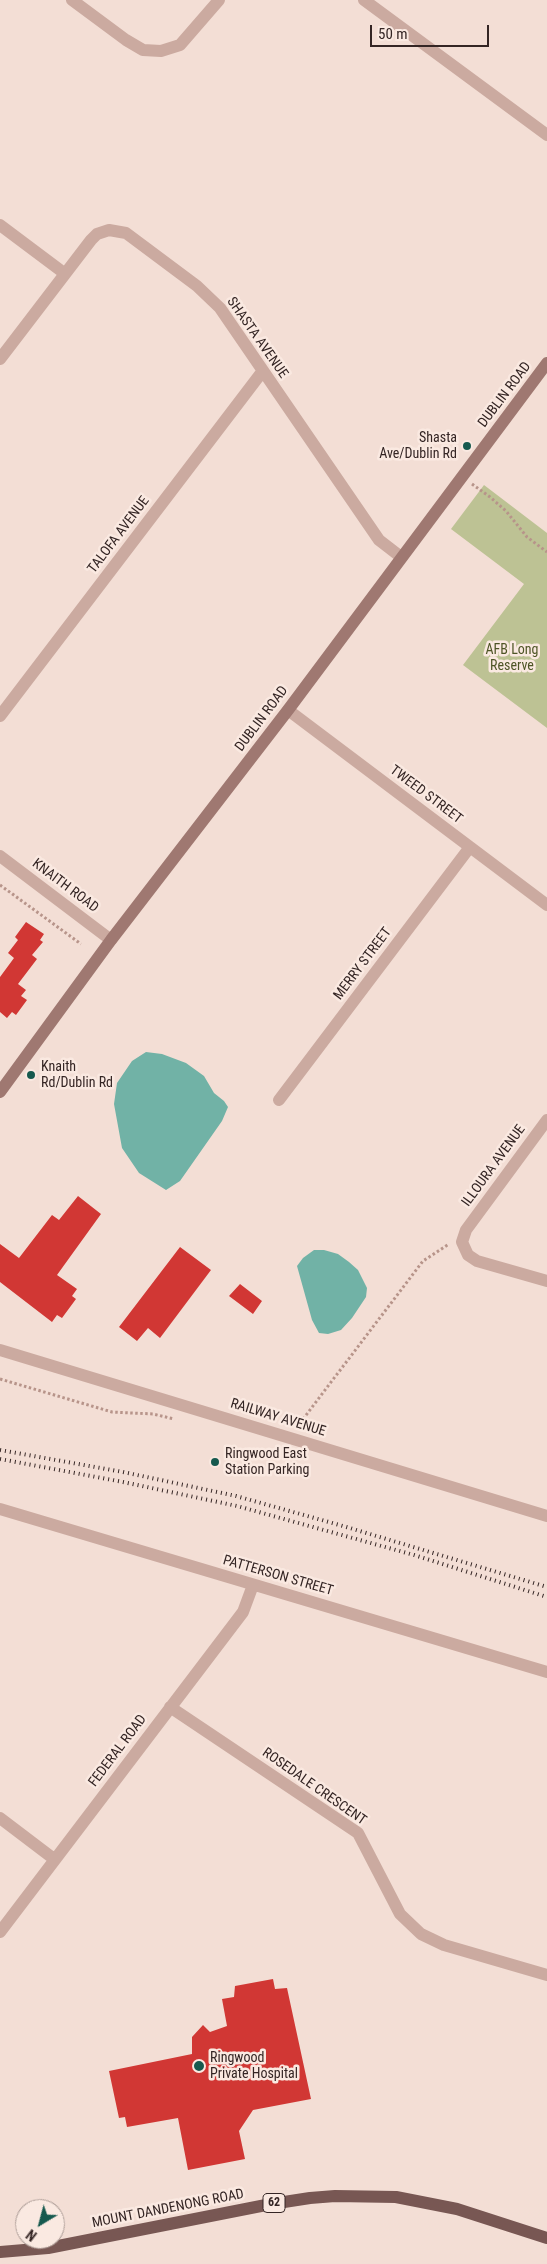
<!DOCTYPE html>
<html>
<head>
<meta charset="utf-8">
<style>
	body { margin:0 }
	#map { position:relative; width:547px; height:2264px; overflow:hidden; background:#f3ded5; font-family:"Roboto Condensed",sans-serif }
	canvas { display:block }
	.north { position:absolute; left:15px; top:2199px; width:50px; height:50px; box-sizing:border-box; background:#fae9e1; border:1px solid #ab9b95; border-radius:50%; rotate:217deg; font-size:14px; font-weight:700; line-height:20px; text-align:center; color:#342524 }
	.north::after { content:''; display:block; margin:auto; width:18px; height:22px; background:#16594e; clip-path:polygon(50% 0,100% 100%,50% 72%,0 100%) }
	.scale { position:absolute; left:370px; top:25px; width:119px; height:22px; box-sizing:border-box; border:2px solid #342524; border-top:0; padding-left:6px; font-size:15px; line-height:18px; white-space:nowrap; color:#342524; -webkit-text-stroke:4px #fae9e1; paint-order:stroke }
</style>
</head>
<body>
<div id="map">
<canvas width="547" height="2264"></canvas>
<div class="north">N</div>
<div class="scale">50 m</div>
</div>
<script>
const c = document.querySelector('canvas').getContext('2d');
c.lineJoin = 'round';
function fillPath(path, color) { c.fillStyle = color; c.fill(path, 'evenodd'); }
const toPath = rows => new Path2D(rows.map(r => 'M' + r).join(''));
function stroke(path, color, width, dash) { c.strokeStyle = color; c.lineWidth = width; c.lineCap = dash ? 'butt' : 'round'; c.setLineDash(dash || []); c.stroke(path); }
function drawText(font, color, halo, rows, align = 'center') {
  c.font = font + ' "Roboto Condensed",sans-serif'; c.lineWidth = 5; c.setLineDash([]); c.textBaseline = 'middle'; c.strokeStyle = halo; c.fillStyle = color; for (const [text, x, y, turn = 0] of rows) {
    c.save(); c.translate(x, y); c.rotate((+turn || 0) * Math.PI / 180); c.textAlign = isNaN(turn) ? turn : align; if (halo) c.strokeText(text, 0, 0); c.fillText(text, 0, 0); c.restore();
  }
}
fillPath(toPath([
	[484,485,547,533,547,728,463,665,524,584,451,529]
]), '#bdc294');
fillPath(toPath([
	[146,1052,162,1054,186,1063,204,1076,214,1093,224,1101,228,1107,222,1121,180,1181,166,1190,139,1173,122,1148,114,1104,117,1083,132,1061],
	[314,1250,324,1250,338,1254,349,1262,358,1270,367,1288,366,1297,352,1318,341,1330,328,1334,319,1333,312,1320,297,1266,303,1258]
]), '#71b2a6');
fillPath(toPath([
	[26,922,44,934,40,940,43,942,32,955,37,959,18,984,26,990,21,996,27,1000,16,1015,12,1012,7,1018,0,1012,0,977,14,958,8,953,18,940,15,937],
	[78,1196,101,1214,57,1275,77,1289,72,1296,76,1299,62,1318,57,1315,52,1322,0,1282,0,1244,19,1258,52,1215,59,1220],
	[180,1247,211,1270,160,1338,148,1328,137,1341,119,1327],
	[240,1284,262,1301,253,1314,229,1296],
	[273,1979,275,1989,287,1988,311,2099,253,2110,239,2131,245,2159,188,2170,178,2118,127,2127,125,2117,119,2118,109,2071,192,2054,192,2037,203,2025,210,2032,227,2026,222,1999,234,1997,235,1986]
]), '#d13734');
stroke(toPath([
	[472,484,490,497,506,511,527,537,547,552],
	[0,885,81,944],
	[0,1379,112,1412,153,1414,174,1419],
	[300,1423,423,1261,449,1244]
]), '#b7948a', 3, [2.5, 2.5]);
stroke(toPath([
	[72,0,126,40,143,50,161,51,180,45,219,0],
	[364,0,547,135],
	[0,225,64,273],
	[0,359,91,240,97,234,109,230,126,233,197,286,220,308,379,540,401,557],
	[288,710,547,905],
	[0,716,262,372],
	[0,856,111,940],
	[279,1100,470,847],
	[547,1120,466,1230,462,1242,468,1255,477,1261,547,1281],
	[0,1350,547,1516],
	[0,1509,547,1672],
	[170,1707,358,1833,400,1914,421,1934,444,1945,547,1975],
	[0,1818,54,1859],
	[0,1932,243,1612,253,1585]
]), '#cbaaa0', 12);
stroke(toPath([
	[0,1092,111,940,288,710,547,363]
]), '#9f7871', 12);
stroke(toPath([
	[0,2252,48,2248,271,2204,310,2198,335,2196,396,2197,457,2209,547,2238]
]), '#785753', 12);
stroke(toPath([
	[0,1450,123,1472,236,1496,343,1526,547,1587],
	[0,1459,123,1482,237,1506,414,1555,547,1597]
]), '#342524', 4, [1, 4]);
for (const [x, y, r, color] of [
	[467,446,5,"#16594e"],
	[31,1075,5,"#16594e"],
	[215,1462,5,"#16594e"],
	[199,2066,6,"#16594e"]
]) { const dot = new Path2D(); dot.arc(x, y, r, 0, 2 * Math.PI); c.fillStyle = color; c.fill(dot); stroke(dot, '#fae9e1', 2); }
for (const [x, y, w] of [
	[274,2203,22]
]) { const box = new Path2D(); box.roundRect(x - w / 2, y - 9.5, w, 19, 4); c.fillStyle = '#fae9e1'; c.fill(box); stroke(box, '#342524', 1); }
drawText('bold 12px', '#342524', null, [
	["62",274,2203]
]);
drawText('14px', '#342524', '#fae9e1', [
	["SHASTA AVENUE",257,338,55],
	["DUBLIN ROAD",505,395,-53],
	["TALOFA AVENUE",119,535,-53],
	["DUBLIN ROAD",262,719,-53],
	["TWEED STREET",426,795,37],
	["KNAITH ROAD",65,886,37],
	["MERRY STREET",363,964,-53],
	["ILLOURA AVENUE",494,1166,-54],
	["RAILWAY AVENUE",278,1418,17],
	["PATTERSON STREET",278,1576,16],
	["FEDERAL ROAD",118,1751,-53],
	["ROSEDALE CRESCENT",314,1787,35],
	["MOUNT DANDENONG ROAD",168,2209,-11]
]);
drawText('14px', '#342524', '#fae9e1', [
	["Shasta",457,438,"right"],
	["Ave/Dublin Rd",457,454,"right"],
	["Knaith",41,1067],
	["Rd/Dublin Rd",41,1083],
	["Ringwood East",225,1454],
	["Station Parking",225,1470],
	["Ringwood",210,2058],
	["Private Hospital",210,2074]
], 'left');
drawText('14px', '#4e5526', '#fae9e1', [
	["AFB Long",512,650],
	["Reserve",512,666]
]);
</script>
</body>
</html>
